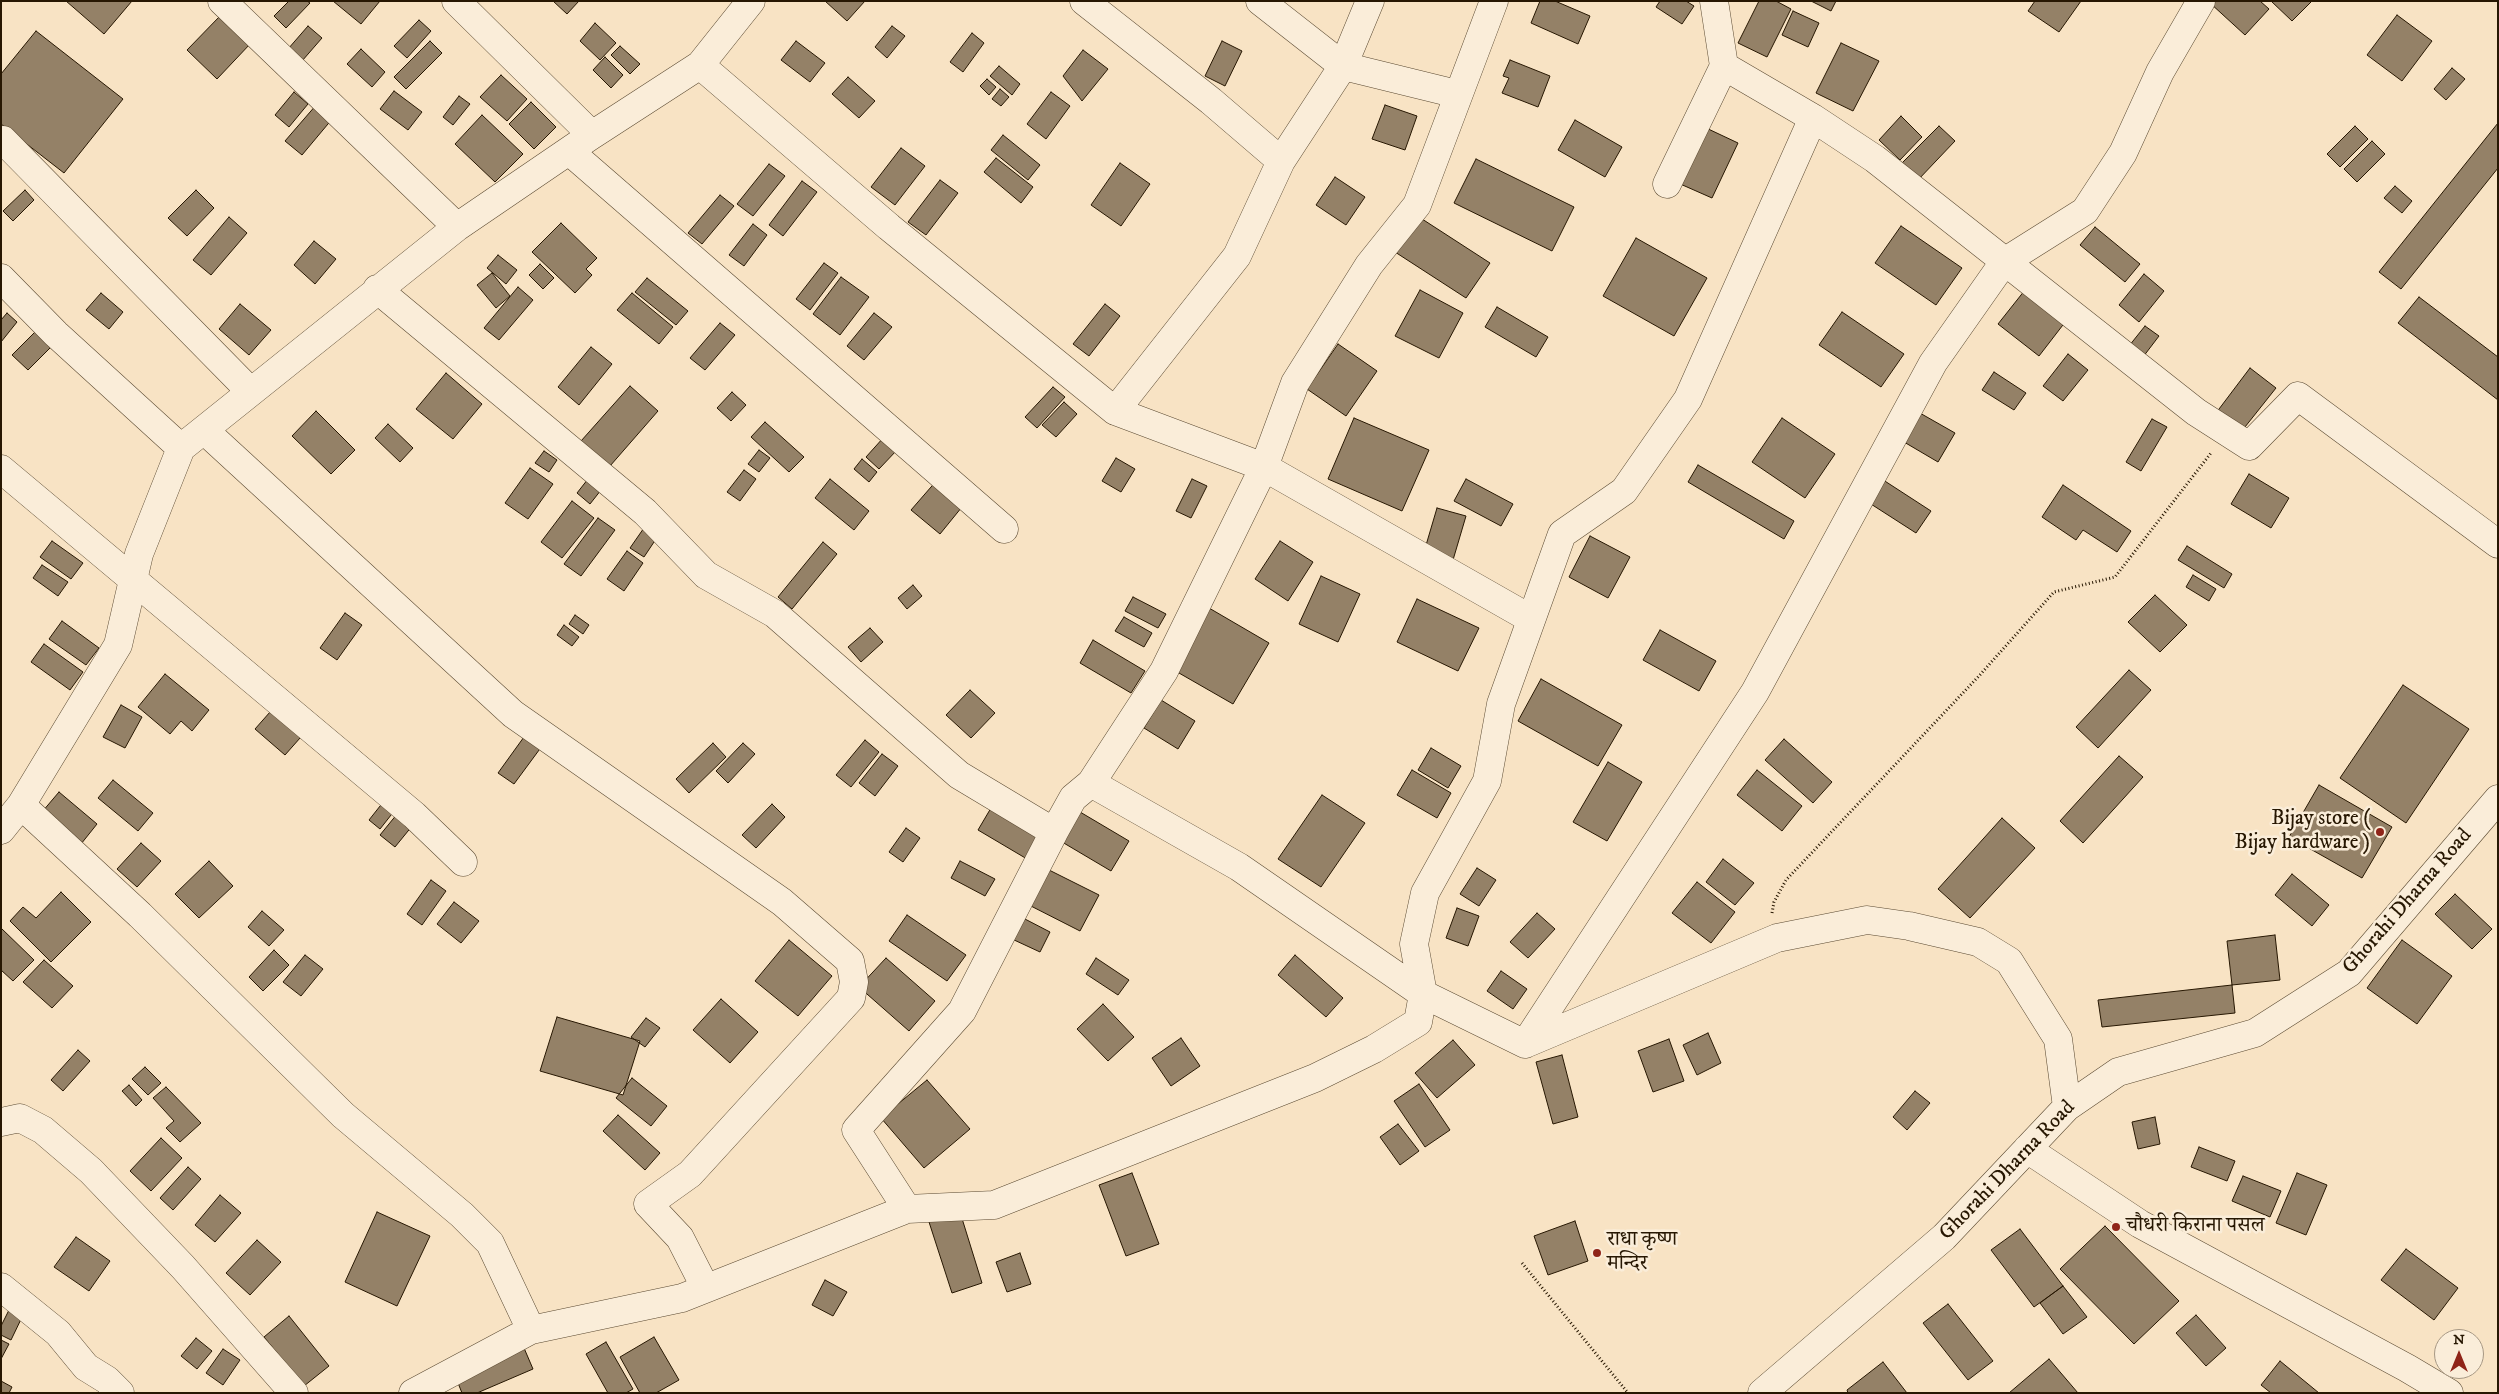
<!DOCTYPE html>
<html>
<head>
<meta charset="utf-8">
<style>
	body { margin:0 }
	#map { position:relative; width:2499px; height:1394px; overflow:hidden; background:#f8e3c4; font-family:"IM FELL DW Pica",serif }
	canvas { display:block }
	.frame { position:absolute; inset:0; border:2px solid #271702; pointer-events:none }
	.north { position:absolute; left:2434px; top:1329px; width:50px; height:50px; box-sizing:border-box; background:#faedd9; border:1px solid #a69783; border-radius:50%; rotate:0deg; font-size:14px; font-weight:700; line-height:20px; text-align:center; color:#271702 }
	.north::after { content:''; display:block; margin:auto; width:18px; height:22px; background:#8f2418; clip-path:polygon(50% 0,100% 100%,50% 72%,0 100%) }
</style>
</head>
<body>
<div id="map">
<canvas width="2499" height="1394"></canvas>
<div class="frame"></div>
<div class="north">N</div>
</div>
<script>
const c = document.querySelector('canvas').getContext('2d');
c.lineJoin = 'round';
function fillPath(path, color) { c.fillStyle = color; c.fill(path, 'evenodd'); }
const toPath = rows => new Path2D(rows.map(r => 'M' + r).join(''));
function stroke(path, color, width, dash) { c.strokeStyle = color; c.lineWidth = width; c.lineCap = dash ? 'butt' : 'round'; c.setLineDash(dash || []); c.stroke(path); }
function drawText(font, color, halo, rows, align = 'center') {
  c.font = font + ' "IM FELL DW Pica","Noto Serif Devanagari",serif'; c.lineWidth = 5; c.setLineDash([]); c.textBaseline = 'middle'; c.strokeStyle = halo; c.fillStyle = color; for (const [text, x, y, turn = 0] of rows) {
    c.save(); c.translate(x, y); c.rotate((+turn || 0) * Math.PI / 180); c.textAlign = isNaN(turn) ? turn : align; if (halo) c.strokeText(text, 0, 0); c.fillText(text, 0, 0); c.restore();
  }
}
const building = toPath([
	[66,1,132,1,104,34,66,1],
	[289,1,307,1,310,3,286,28,274,16,289,1],
	[333,1,380,1,361,24,333,1],
	[553,1,579,1,567,14,553,1],
	[825,1,865,1,847,21,825,1],
	[1540,1,1555,1,1590,16,1578,44,1531,23,1540,1],
	[1660,1,1686,1,1694,6,1682,24,1656,7,1660,1],
	[1759,1,1776,1,1791,9,1767,57,1738,43,1759,1],
	[1811,1,1836,1,1831,11,1811,1],
	[2035,1,2081,1,2059,32,2028,11,2035,1],
	[2212,1,2260,1,2269,9,2245,35,2210,3,2212,1],
	[2271,1,2312,1,2292,21,2271,1],
	[1793,11,1819,23,1808,47,1782,35,1793,11],
	[221,15,251,43,217,79,187,50,221,15],
	[2397,15,2432,41,2402,81,2367,55,2397,15],
	[419,20,431,31,407,58,394,46,419,20],
	[595,23,616,43,600,60,580,41,595,23],
	[308,26,322,38,302,61,288,49,308,26],
	[892,26,905,36,887,58,875,47,892,26],
	[36,31,123,99,64,173,1,124,1,74,36,31],
	[972,33,984,43,963,72,950,62,972,33],
	[430,41,442,53,406,89,394,77,430,41],
	[796,41,825,63,810,82,781,60,796,41],
	[1222,41,1242,51,1225,86,1205,76,1222,41],
	[1841,43,1879,61,1853,111,1816,93,1841,43],
	[620,46,640,64,630,74,611,55,620,46],
	[361,49,385,72,372,87,347,64,361,49],
	[1083,50,1108,69,1082,101,1063,76,1083,50],
	[605,57,623,75,611,88,593,70,605,57],
	[1510,60,1550,76,1538,107,1502,93,1509,78,1503,76,1510,60],
	[999,66,1020,84,1012,95,990,76,999,66],
	[2452,68,2465,79,2446,100,2434,89,2452,68],
	[501,75,527,99,507,121,480,97,501,75],
	[848,77,875,101,859,118,832,94,848,77],
	[987,79,996,87,989,95,980,86,987,79],
	[1000,89,1009,97,1001,106,992,99,1000,89],
	[394,91,422,112,408,130,380,109,394,91],
	[294,92,308,104,289,127,275,115,294,92],
	[1051,92,1070,106,1046,139,1027,124,1051,92],
	[459,96,470,104,453,125,443,117,459,96],
	[531,102,556,127,534,149,509,124,531,102],
	[317,104,333,118,302,155,285,141,317,104],
	[1385,105,1417,116,1405,150,1372,139,1385,105],
	[482,115,523,154,495,182,455,144,482,115],
	[1901,116,1922,137,1900,160,1879,140,1901,116],
	[1575,120,1622,147,1605,177,1558,150,1575,120],
	[2498,123,2498,168,2401,289,2379,272,2498,123],
	[1939,126,1955,141,1917,181,1900,165,1939,126],
	[2355,126,2368,139,2340,167,2327,154,2355,126],
	[1704,127,1738,143,1712,198,1678,183,1704,127],
	[1003,135,1040,165,1028,180,991,150,1003,135],
	[2372,141,2385,154,2357,182,2344,169,2372,141],
	[901,148,925,166,895,205,871,187,901,148],
	[996,158,1033,187,1021,203,984,172,996,158],
	[1476,159,1574,207,1552,251,1454,203,1476,159],
	[1120,163,1150,184,1121,226,1091,205,1120,163],
	[769,164,785,176,753,216,737,204,769,164],
	[1335,177,1365,197,1346,225,1316,205,1335,177],
	[940,180,958,193,926,235,908,222,940,180],
	[802,181,817,192,783,236,769,225,802,181],
	[2395,186,2412,201,2402,213,2384,198,2395,186],
	[25,190,34,200,13,221,3,211,25,190],
	[196,190,214,208,187,236,168,218,196,190],
	[720,195,734,206,702,244,688,233,720,195],
	[229,217,247,233,211,275,193,260,229,217],
	[1419,217,1490,263,1466,298,1395,252,1419,217],
	[561,223,597,258,586,269,592,275,575,293,532,252,561,223],
	[753,224,767,235,744,266,729,255,753,224],
	[1901,226,1962,268,1936,305,1875,263,1901,226],
	[2095,227,2140,264,2125,282,2080,245,2095,227],
	[1636,238,1707,278,1674,336,1603,296,1636,238],
	[314,241,336,259,315,284,294,265,314,241],
	[498,255,517,270,506,284,487,268,498,255],
	[824,263,838,273,810,310,796,299,824,263],
	[540,264,554,278,543,289,529,275,540,264],
	[492,273,510,296,496,308,477,285,492,273],
	[2144,274,2164,291,2139,322,2119,305,2144,274],
	[841,277,869,297,840,335,813,314,841,277],
	[647,278,688,311,676,325,635,292,647,278],
	[518,287,533,300,499,340,484,328,518,287],
	[1420,290,1463,313,1439,358,1395,336,1420,290],
	[2025,290,2066,321,2039,356,1998,324,2025,290],
	[101,293,123,312,109,329,86,310,101,293],
	[632,293,673,327,659,344,617,310,632,293],
	[2419,297,2498,357,2498,400,2398,323,2419,297],
	[240,304,271,330,249,355,219,329,240,304],
	[1105,304,1120,316,1089,356,1073,344,1105,304],
	[1497,307,1548,337,1536,357,1485,327,1497,307],
	[1842,312,1904,354,1881,387,1819,345,1842,312],
	[7,313,17,322,1,342,1,320,7,313],
	[874,313,892,327,864,360,847,346,874,313],
	[720,323,735,335,705,370,690,358,720,323],
	[2145,326,2159,336,2143,357,2129,346,2145,326],
	[36,331,51,347,28,370,12,355,36,331],
	[1338,344,1377,371,1346,416,1307,389,1338,344],
	[591,347,612,364,579,405,558,387,591,347],
	[2068,354,2088,370,2063,401,2043,386,2068,354],
	[2250,368,2276,388,2241,432,2216,413,2250,368],
	[1994,372,2026,393,2014,410,1982,390,1994,372],
	[446,373,482,404,453,439,416,409,446,373],
	[630,386,658,411,610,466,581,441,630,386],
	[1053,387,1065,397,1037,428,1025,417,1053,387],
	[732,392,746,405,731,421,717,408,732,392],
	[1064,402,1077,414,1056,437,1042,425,1064,402],
	[1904,404,1955,433,1938,462,1887,432,1904,404],
	[316,411,355,450,331,474,292,436,316,411],
	[1354,418,1429,450,1402,511,1328,479,1354,418],
	[1782,418,1835,454,1805,498,1752,462,1782,418],
	[2152,419,2167,427,2141,471,2126,462,2152,419],
	[765,422,804,457,789,472,751,437,765,422],
	[388,424,413,448,400,462,375,438,388,424],
	[884,437,897,450,879,469,866,457,884,437],
	[759,450,770,458,759,472,748,464,759,450],
	[544,451,557,460,549,472,535,463,544,451],
	[1116,458,1135,469,1121,492,1102,481,1116,458],
	[862,459,877,472,869,482,854,469,862,459],
	[1698,465,1794,521,1784,539,1688,482,1698,465],
	[530,468,553,484,528,519,505,503,530,468],
	[744,470,756,479,740,501,727,492,744,470],
	[1874,474,1931,511,1916,533,1860,497,1874,474],
	[2249,474,2289,498,2271,528,2231,504,2249,474],
	[588,479,601,490,590,504,577,493,588,479],
	[830,479,869,511,854,530,815,498,830,479],
	[938,479,966,502,940,534,911,510,938,479],
	[1192,479,1207,486,1191,518,1176,511,1192,479],
	[1466,479,1513,504,1501,526,1454,501,1466,479],
	[2063,485,2131,531,2117,552,2083,530,2076,540,2042,517,2063,485],
	[572,501,594,518,562,558,541,542,572,501],
	[1437,508,1466,516,1453,560,1424,552,1437,508],
	[598,518,615,530,581,576,564,564,598,518],
	[646,525,660,533,644,557,630,548,646,525],
	[1590,536,1630,557,1608,598,1569,577,1590,536],
	[52,541,83,563,71,579,40,557,52,541],
	[1280,541,1313,562,1288,601,1255,579,1280,541],
	[823,542,837,554,792,609,778,597,823,542],
	[2187,546,2232,574,2224,588,2178,560,2187,546],
	[627,551,643,563,624,591,607,579,627,551],
	[42,565,68,582,58,596,33,578,42,565],
	[2193,575,2216,589,2209,601,2186,587,2193,575],
	[1321,576,1360,594,1338,642,1299,624,1321,576],
	[913,585,922,596,907,609,898,598,913,585],
	[2155,595,2187,625,2160,652,2128,622,2155,595],
	[1133,597,1166,614,1158,628,1125,611,1133,597],
	[1417,599,1479,628,1458,671,1397,642,1417,599],
	[1209,608,1269,643,1233,704,1172,669,1209,608],
	[345,613,362,625,337,660,320,648,345,613],
	[575,615,589,625,583,634,569,624,575,615],
	[1124,617,1152,633,1144,647,1115,631,1124,617],
	[62,621,99,648,86,665,49,639,62,621],
	[564,625,579,637,572,646,557,635,564,625],
	[870,628,883,642,861,662,848,647,870,628],
	[1660,630,1716,661,1699,691,1643,660,1660,630],
	[1093,640,1145,671,1131,693,1080,663,1093,640],
	[44,644,83,672,70,690,31,662,44,644],
	[2129,670,2151,690,2098,748,2076,727,2129,670],
	[165,674,209,710,192,731,181,721,170,734,138,707,165,674],
	[1541,679,1622,725,1598,766,1518,721,1541,679],
	[2403,685,2469,729,2406,823,2340,778,2403,685],
	[970,690,995,713,971,738,946,715,970,690],
	[1161,700,1195,721,1178,749,1144,728,1161,700],
	[278,703,308,729,285,755,255,729,278,703],
	[121,705,142,717,125,748,103,737,121,705],
	[529,730,545,742,514,784,498,773,529,730],
	[1784,739,1832,782,1813,803,1765,760,1784,739],
	[865,740,879,752,851,787,836,775,865,740],
	[713,743,726,757,689,793,676,779,713,743],
	[743,743,755,754,728,783,716,771,743,743],
	[1431,748,1461,766,1448,788,1418,770,1431,748],
	[882,754,898,766,875,796,859,783,882,754],
	[2119,756,2143,777,2083,843,2060,821,2119,756],
	[1608,762,1642,782,1607,841,1573,822,1608,762],
	[1412,770,1451,793,1437,818,1397,795,1412,770],
	[1757,770,1802,806,1782,831,1737,795,1757,770],
	[113,780,153,813,138,831,98,798,113,780],
	[2319,785,2392,827,2362,878,2289,837,2319,785],
	[59,792,97,824,81,844,42,812,59,792],
	[1322,795,1365,823,1321,887,1278,859,1322,795],
	[388,796,399,805,380,829,369,820,388,796],
	[772,804,785,817,756,848,742,835,772,804],
	[402,808,417,820,395,847,380,835,402,808],
	[991,808,1040,836,1027,859,978,830,991,808],
	[1075,809,1129,841,1111,871,1057,839,1075,809],
	[2002,818,2035,848,1970,918,1938,889,2002,818],
	[906,828,920,838,903,862,889,852,906,828],
	[141,843,161,861,137,887,117,869,141,843],
	[1723,859,1754,883,1735,905,1706,882,1723,859],
	[209,861,233,886,199,918,175,894,209,861],
	[960,861,995,879,985,896,951,878,960,861],
	[1043,867,1099,895,1080,931,1025,903,1043,867],
	[1477,868,1496,880,1479,906,1460,894,1477,868],
	[2292,874,2329,905,2312,926,2275,895,2292,874],
	[431,880,446,891,422,925,407,914,431,880],
	[1697,882,1735,912,1711,943,1672,913,1697,882],
	[61,892,91,922,51,962,10,921,23,907,36,918,61,892],
	[2455,894,2492,929,2472,949,2435,914,2455,894],
	[454,902,479,921,461,943,437,924,454,902],
	[1457,908,1479,916,1468,946,1446,938,1457,908],
	[262,911,284,930,269,946,248,927,262,911],
	[1537,913,1555,929,1528,958,1510,942,1537,913],
	[907,915,966,955,947,981,889,941,907,915],
	[1023,918,1050,932,1040,952,1012,939,1023,918],
	[1,928,34,960,13,981,1,970,1,928],
	[2275,935,2280,980,2232,985,2227,941,2275,935],
	[789,940,832,976,798,1016,755,981,789,940],
	[2402,940,2452,976,2417,1024,2367,988,2402,940],
	[274,950,289,965,263,991,249,977,274,950],
	[305,955,323,969,301,996,283,982,305,955],
	[1295,955,1343,998,1326,1017,1278,975,1295,955],
	[886,958,935,1001,909,1031,859,987,886,958],
	[1096,958,1129,980,1118,995,1086,974,1096,958],
	[44,960,73,986,52,1008,23,982,44,960],
	[1501,971,1527,989,1513,1009,1487,991,1501,971],
	[2232,985,2235,1013,2102,1027,2098,1000,2232,985],
	[721,999,758,1032,730,1063,693,1030,721,999],
	[1103,1004,1134,1037,1108,1061,1077,1029,1103,1004],
	[557,1017,640,1041,623,1095,540,1071,557,1017],
	[646,1018,660,1028,645,1047,631,1037,646,1018],
	[1708,1033,1721,1063,1697,1075,1683,1045,1708,1033],
	[1181,1038,1200,1066,1171,1086,1152,1058,1181,1038],
	[1669,1039,1684,1081,1653,1092,1638,1051,1669,1039],
	[1453,1040,1475,1065,1437,1098,1415,1073,1453,1040],
	[78,1050,90,1061,63,1091,51,1080,78,1050],
	[1562,1055,1578,1117,1553,1124,1536,1062,1562,1055],
	[145,1067,161,1083,148,1095,132,1079,145,1067],
	[632,1078,667,1106,651,1126,616,1098,632,1078],
	[927,1080,970,1129,924,1168,881,1118,927,1080],
	[1419,1084,1450,1130,1425,1147,1394,1101,1419,1084],
	[129,1085,142,1100,136,1106,122,1091,129,1085],
	[166,1087,201,1123,180,1142,166,1128,174,1121,153,1098,166,1087],
	[1915,1091,1930,1103,1907,1130,1893,1117,1915,1091],
	[618,1115,660,1153,645,1170,603,1131,618,1115],
	[2155,1117,2160,1144,2138,1149,2132,1122,2155,1117],
	[1398,1124,1419,1151,1400,1165,1380,1137,1398,1124],
	[161,1138,182,1158,151,1191,130,1171,161,1138],
	[2199,1147,2235,1161,2227,1181,2191,1167,2199,1147],
	[188,1167,201,1179,173,1210,160,1198,188,1167],
	[1132,1173,1159,1244,1126,1256,1099,1185,1132,1173],
	[2297,1173,2327,1185,2306,1235,2276,1223,2297,1173],
	[2243,1176,2281,1191,2270,1217,2232,1201,2243,1176],
	[220,1195,241,1213,215,1242,195,1225,220,1195],
	[377,1212,430,1236,397,1306,345,1282,377,1212],
	[960,1212,982,1283,952,1293,929,1222,960,1212],
	[1575,1221,1588,1261,1548,1275,1534,1236,1575,1221],
	[2105,1226,2179,1301,2134,1344,2060,1269,2105,1226],
	[2020,1229,2063,1286,2034,1307,1991,1250,2020,1229],
	[76,1237,110,1261,89,1291,54,1267,76,1237],
	[257,1240,281,1262,250,1295,226,1273,257,1240],
	[2406,1249,2458,1288,2434,1320,2381,1280,2406,1249],
	[1020,1253,1031,1284,1007,1292,996,1262,1020,1253],
	[825,1280,847,1292,833,1316,812,1305,825,1280],
	[2063,1286,2087,1317,2063,1334,2040,1303,2063,1286],
	[1948,1304,1993,1361,1968,1380,1923,1323,1948,1304],
	[11,1306,24,1313,11,1340,1,1335,1,1326,11,1306],
	[2196,1315,2226,1348,2206,1366,2176,1333,2196,1315],
	[289,1316,329,1366,304,1386,264,1337,289,1316],
	[654,1337,679,1380,656,1393,640,1393,620,1357,654,1337],
	[196,1338,212,1351,197,1369,181,1356,196,1338],
	[1,1340,9,1344,1,1359,1,1340],
	[606,1342,633,1389,626,1393,608,1393,586,1354,606,1342],
	[524,1348,533,1369,477,1393,462,1393,456,1378,524,1348],
	[223,1349,240,1360,223,1385,206,1373,223,1349],
	[2049,1359,2078,1393,2009,1393,2049,1359],
	[2280,1361,2319,1393,2271,1393,2261,1385,2280,1361],
	[1883,1362,1907,1393,1848,1393,1847,1390,1883,1362],
	[1,1381,12,1387,9,1393,1,1393,1,1381]
]);
fillPath(building, '#948167');
stroke(building, '#271702', 1);
const minor = toPath([
	[222,1,457,227],
	[456,1,592,135],
	[1084,1,1211,101,1281,161],
	[1260,1,1343,66,1457,94],
	[1714,1,1724,66,1813,118,1875,159,2196,412,2249,446,2298,396,2498,544],
	[700,65,889,227,1115,411,1264,467,1531,619],
	[3,140,251,392],
	[569,151,1004,529],
	[1667,184,1724,66],
	[1,278,56,334,181,448],
	[377,289,645,512,706,575,775,614,959,775,1054,832],
	[1115,411,1237,256,1281,161,1343,66,1370,1],
	[204,430,513,714,782,902,850,961,854,982,851,998,690,1174,648,1204,680,1238,705,1287],
	[1,469,414,815,463,862],
	[21,805,140,915,343,1115,462,1215,490,1243,531,1330],
	[1,830,21,805,118,645,139,554,181,448,457,227,592,135,700,65,751,1],
	[1423,994,1239,867,1091,783,1164,671,1264,467,1295,383,1369,265,1417,205,1494,1],
	[1423,994,1414,944,1425,893,1487,781,1501,704,1562,534,1624,491,1688,399,1813,118],
	[1525,1044,1755,692,1933,363,2004,262,2085,211,2123,153,2160,72,2201,1],
	[1,1122,20,1118,43,1130,91,1171,183,1267,294,1393],
	[2027,1149,2140,1224,2407,1368,2449,1393],
	[907,1209,856,1130,962,1011,1054,832,1073,798,1091,783],
	[1,1287,58,1333,86,1367,107,1380,120,1393],
	[413,1393,531,1330,682,1298,907,1209,994,1205,1315,1078,1374,1049,1418,1022,1423,994,1525,1044,1777,938,1867,920,1909,926,1978,942,2009,961,2058,1039,2067,1107],
	[1762,1393,1944,1237,2067,1107,2118,1072,2255,1033,2349,973,2498,799]
]);
stroke(minor, '#5b4a32', 29);
stroke(toPath([
	[1772,913,1774,902,1786,880,1978,677,2054,592,2115,577,2211,453],
	[1522,1263,1628,1393]
]), '#271702', 3, [1, 2.5]);
stroke(minor, '#faedd9', 28);
for (const [x, y, r, color] of [
	[2380,832,5,"#8f2418"],
	[2116,1227,5,"#8f2418"],
	[1597,1253,5,"#8f2418"]
]) { const dot = new Path2D(); dot.arc(x, y, r, 0, 2 * Math.PI); c.fillStyle = color; c.fill(dot); stroke(dot, '#faedd9', 2); }
drawText('21px', '#271702', '#faedd9', [
	["Bijay store (",2370,820,"right"],
	["Bijay hardware )",2370,844,"right"],
	["चौधरी किराना पसल",2126,1227],
	["राधा कृष्ण",1607,1241],
	["मन्दिर",1607,1265]
], 'left');
drawText('21px', '#271702', '#faedd9', [
	["Ghorahi Dharna Road",2408,902,-49],
	["Ghorahi Dharna Road",2008,1171,-46]
]);
</script>
</body>
</html>
